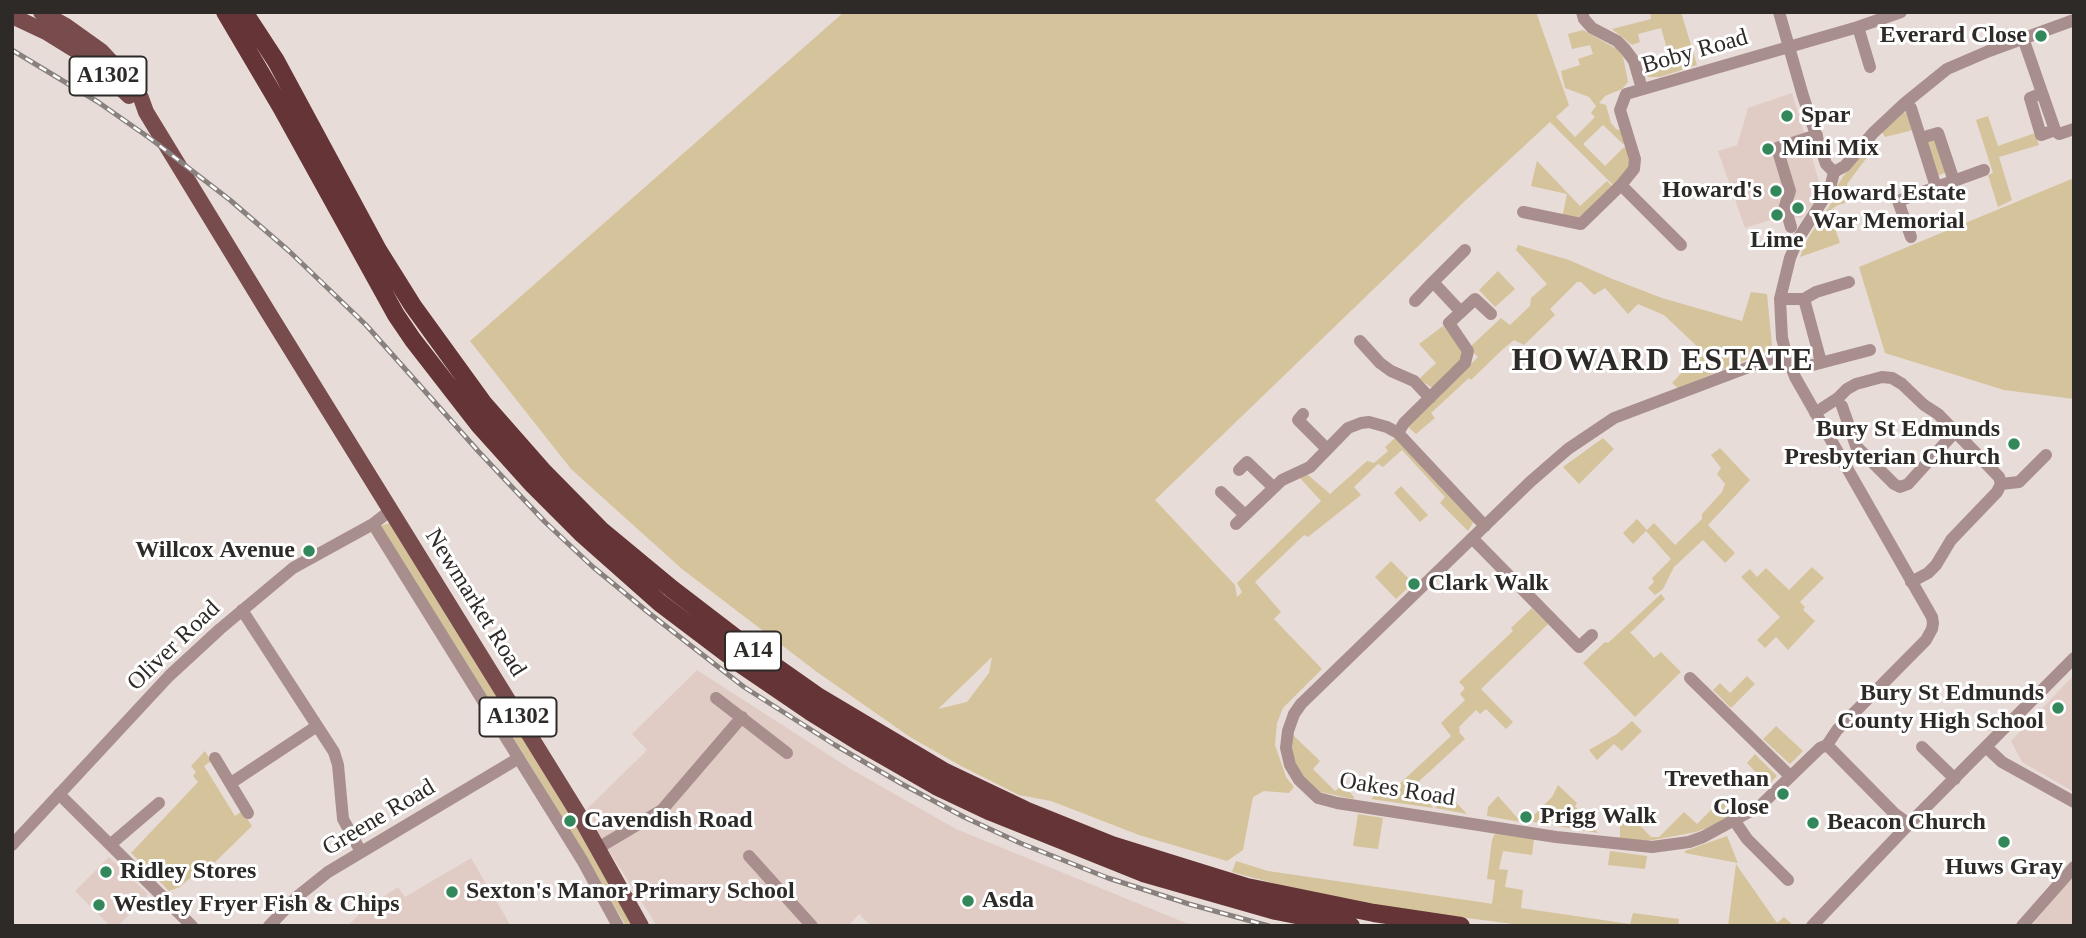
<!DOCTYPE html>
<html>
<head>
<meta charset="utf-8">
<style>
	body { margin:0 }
	#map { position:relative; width:2086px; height:938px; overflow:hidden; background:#e8dcd8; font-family:"Times New Roman",serif }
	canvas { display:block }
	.frame { position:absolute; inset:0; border:14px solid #2e2a28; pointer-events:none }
</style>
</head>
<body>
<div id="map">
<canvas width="2086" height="938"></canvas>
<div class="frame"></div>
</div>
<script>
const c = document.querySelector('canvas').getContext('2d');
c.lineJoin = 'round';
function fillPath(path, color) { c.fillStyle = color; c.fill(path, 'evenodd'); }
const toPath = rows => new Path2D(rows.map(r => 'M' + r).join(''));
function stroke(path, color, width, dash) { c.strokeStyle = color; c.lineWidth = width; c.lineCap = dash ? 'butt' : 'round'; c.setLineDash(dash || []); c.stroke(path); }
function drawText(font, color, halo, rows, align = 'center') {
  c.font = font + ' "Times New Roman",serif'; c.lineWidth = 6; c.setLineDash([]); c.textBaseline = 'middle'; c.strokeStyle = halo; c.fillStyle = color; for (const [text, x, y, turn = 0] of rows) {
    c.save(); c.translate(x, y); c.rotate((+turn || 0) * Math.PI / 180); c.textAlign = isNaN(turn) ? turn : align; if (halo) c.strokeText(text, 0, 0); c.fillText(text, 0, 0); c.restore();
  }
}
fillPath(toPath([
	[1792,93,1822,191,1802,218,1783,216,1745,228,1718,151,1737,145,1748,108],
	[697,670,849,768,956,829,1186,923,1201,926,871,926,859,914,848,926,657,926,584,812,647,750,632,734],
	[2074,675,2074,792,2022,762,2011,741],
	[109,857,148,894,118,926,110,926,75,891],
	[471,858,511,926,348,926,362,911,398,887,405,897],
	[2074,875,2074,926,2031,926]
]), '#e0ccc5');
fillPath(toPath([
	[844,12,1536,12,1569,105,1556,117,1575,137,1595,117,1591,113,1596,106,1589,97,1565,88,1561,71,1580,65,1578,59,1593,54,1590,45,1572,49,1568,34,1583,30,1620,51,1623,57,1628,82,1622,89,1605,96,1599,103,1606,105,1611,123,1616,129,1623,131,1626,143,1623,144,1603,125,1583,144,1605,166,1623,148,1628,147,1632,166,1615,187,1550,122,1466,200,1155,500,1235,585,1237,597,1242,592,1237,583,1321,501,1300,478,1307,474,1330,494,1367,461,1374,463,1388,451,1385,447,1397,436,1474,521,1468,531,1440,503,1445,497,1402,450,1383,467,1378,464,1354,487,1361,495,1308,537,1304,535,1255,582,1281,612,1274,619,1322,669,1283,708,1277,723,1275,745,1286,777,1294,787,1289,793,1264,791,1253,797,1243,850,1227,861,1139,835,1051,801,1019,795,961,766,910,737,817,672,682,569,571,469,470,341],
	[992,657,989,673,967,702,938,709],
	[1650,12,1681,12,1697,65,1660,77,1648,77,1644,74,1672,66,1661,28,1638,34,1640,42,1632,45,1612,29,1651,19],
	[1902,112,1908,113,1913,130,1885,137,1882,132],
	[1988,116,1998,146,2035,133,2039,145,1999,157,2012,200,1998,207,1988,175,1993,173,1976,120],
	[1936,136,1948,172,1936,176,1924,140],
	[1873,141,1877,144,1847,184,1852,201,1838,205,1829,211,1840,243,1800,257,1807,240,1838,193,1834,191,1844,175],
	[1537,161,1580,206,1607,181,1614,188,1582,220,1562,218,1567,194,1531,186],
	[2074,178,2074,399,2004,390,1885,353,1859,267],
	[1895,183,1899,193,1883,199,1880,188],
	[1518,245,1569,260,1610,278,1662,298,1742,321,1751,292,1767,294,1772,345,1768,351,1678,388,1672,383,1702,351,1664,315,1638,304,1628,314,1605,288,1594,295,1581,282,1577,282,1550,309,1555,315,1524,345,1514,340,1502,350,1471,380,1469,378,1431,413,1435,418,1416,434,1407,426,1478,357,1469,348,1501,318,1510,325,1530,306,1531,298,1547,284,1516,250],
	[1498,271,1515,289,1495,307,1479,290],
	[1443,326,1463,350,1461,362,1434,389,1419,379,1436,363,1419,344],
	[1603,438,1614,449,1579,484,1563,467],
	[1720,448,1750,480,1708,525,1735,553,1725,563,1703,540,1674,567,1663,589,1655,595,1648,588,1654,582,1652,578,1671,559,1646,531,1633,544,1623,533,1637,519,1647,530,1654,523,1675,545,1702,519,1702,514,1722,492,1725,484,1717,474,1721,468,1711,455],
	[1401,486,1428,515,1420,522,1394,493],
	[390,523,594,853,634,926,626,926,531,766,380,526],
	[1391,561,1413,583,1396,599,1375,577],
	[1812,567,1824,578,1800,602,1805,607,1803,610,1815,621,1788,650,1776,637,1765,648,1757,640,1780,617,1741,577,1750,569,1757,577,1766,568,1789,590],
	[1661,594,1665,599,1631,632,1629,631,1654,658,1661,652,1681,672,1635,717,1583,663,1605,642,1608,643],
	[1532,608,1548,624,1481,689,1513,722,1506,729,1486,709,1480,714,1476,710,1459,727,1460,730,1459,732,1465,739,1416,784,1433,808,1371,799,1388,782,1395,788,1451,736,1441,723,1465,700,1460,694,1465,688,1459,682,1513,631,1511,628],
	[1747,676,1755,684,1731,708,1713,690,1720,683,1730,693],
	[1632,721,1642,731,1622,751,1614,744,1597,760,1589,750,1617,734],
	[1776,726,1803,751,1790,764,1763,739],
	[1293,735,1320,761,1313,769,1335,791,1343,785,1354,797,1353,799,1321,792,1305,780,1295,763,1292,752],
	[205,751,211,761,204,766,235,816,242,811,252,826,209,868,206,864,180,887,169,891,131,853,198,782,193,776,196,772,191,766],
	[1755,754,1777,776,1768,785,1747,763],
	[1558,785,1577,803,1575,806,1598,833,1528,821,1552,797],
	[1449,795,1467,814,1435,808],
	[1498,796,1521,822,1487,816,1488,807],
	[1724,797,1738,813,1715,825,1696,832,1648,841,1620,839,1620,822,1628,813,1651,837,1659,837,1684,812,1697,824],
	[1358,814,1383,818,1378,849,1353,846],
	[1496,834,1534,839,1532,855,1503,851,1499,869,1508,870,1505,887,1523,890,1521,908,1492,904,1495,880,1487,879,1492,840,1494,835],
	[1727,836,1738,863,1685,853,1685,851],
	[1610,851,1647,856,1645,869,1608,865],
	[1236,861,1268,871,1630,924,1633,913,1679,919,1678,926,1528,926,1407,910,1314,894,1232,872],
	[1736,864,1777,923,1784,917,1794,926,1728,926]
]), '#d4c39b');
stroke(toPath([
	[1582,12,1584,19,1592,28,1617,41,1625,49,1634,61,1642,89],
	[1779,12,1803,96,1826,164,1834,172],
	[1858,27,1870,67],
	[2023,38,2055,130,2059,134,2074,129],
	[2042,93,2030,98,2041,135,2055,130],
	[1905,103,1911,108,1936,187],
	[1921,138,1938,133,1954,181],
	[1834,172,1845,166,1873,133,1905,103,1947,69,1989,51,2074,20],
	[1523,212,1581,224,1621,185],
	[1791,227,1785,206,1790,191,1777,148,1817,135],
	[1911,237,1898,201,1984,170],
	[1681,245,1621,185,1634,169,1635,159,1620,110,1626,94,1858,27,1901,12],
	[1780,299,1804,299,1816,292,1849,282],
	[1804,299,1821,362],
	[1415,301,1433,282],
	[1461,312,1475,299,1491,314],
	[1360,341,1380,363,1391,371,1414,381,1430,398],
	[1786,353,1614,418,1568,449,1530,482,1301,704,1294,714,1288,731,1286,748,1290,765,1299,780,1318,798,1337,803,1556,837,1652,847,1689,842,1703,837,1760,806,1820,748,1827,745,1894,813,1909,824],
	[1809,366,1870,350],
	[1842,406,1856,446,1894,484,1900,487,1908,484,1955,432],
	[1815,413,1838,398,1847,389,1856,384,1882,377,1892,378,1902,384,1924,405,1938,414,1999,477,2001,484,1997,492,1951,540,1936,565,1928,573,1911,582],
	[1303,414,1298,420,1327,449],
	[1398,433,1404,423,1465,363,1468,351,1449,323,1461,312,1433,282,1465,250],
	[1239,470,1247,462,1273,487],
	[2001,484,2019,482,2046,455],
	[1221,492,1245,515],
	[373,524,582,860,618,926],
	[1236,524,1282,480,1310,467,1348,428,1361,423,1369,422,1387,427,1398,433,1485,526],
	[1473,539,1579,647,1592,635],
	[242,610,334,752,338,765,343,819,361,852],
	[1690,678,1790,776],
	[716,698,787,753],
	[1827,745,1837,730,1926,640,1932,629,1933,623,1932,617,1795,377,1786,353,1782,338,1780,299,1790,258,1798,239,1830,189,1834,172],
	[1922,747,1955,779],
	[1986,747,2002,762,2074,802],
	[215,758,248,813],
	[231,783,317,726],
	[59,794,192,926],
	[1734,820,1747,839,1788,880],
	[111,844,159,803],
	[12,845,169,676,220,629,293,568,373,524,391,510],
	[598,848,662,810,742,717],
	[749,856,812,926],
	[269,926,298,896,328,872,519,758],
	[1812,926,1909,824,2074,658],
	[2022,926,2074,867]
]), '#a98e8e', 12);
stroke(toPath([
	[41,12,66,26,101,51,118,69,141,98,146,112,268,312,579,815,641,926],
	[12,16,46,32,80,53,108,76,129,96]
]), '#784b4d', 16);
stroke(toPath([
	[225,12,281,107,396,315,413,340,479,425,533,485,581,533,660,603,742,665,811,712,861,743,936,786,991,812,1143,873,1276,911,1351,926],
	[244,12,276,61,378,250,413,306,484,404,542,470,602,531,672,589,745,645,819,697,945,772,1025,810,1112,845,1247,887,1374,913,1461,926]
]), '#653436', 18);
const rail = toPath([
	[12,50,98,102,151,139,230,200,289,251,366,325,479,452,545,522,593,567,649,613,744,687,835,745,902,784,964,817,1020,843,1108,878,1189,904,1269,926]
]);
stroke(rail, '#89817e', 5);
stroke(rail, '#fff', 2.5, [8]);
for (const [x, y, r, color] of [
	[2041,36,7,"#32875b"],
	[1787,116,7,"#32875b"],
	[1768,149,7,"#32875b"],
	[1776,191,7,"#32875b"],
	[1798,208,7,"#32875b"],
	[1777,215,7,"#32875b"],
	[2014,444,7,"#32875b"],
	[309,551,7,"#32875b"],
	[1414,584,7,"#32875b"],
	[2058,708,7,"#32875b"],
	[1783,794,7,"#32875b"],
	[1526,817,7,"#32875b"],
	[570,821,7,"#32875b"],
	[1813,823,7,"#32875b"],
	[2004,842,7,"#32875b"],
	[106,872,7,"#32875b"],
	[452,892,7,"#32875b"],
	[968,901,7,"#32875b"],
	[99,905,7,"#32875b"]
]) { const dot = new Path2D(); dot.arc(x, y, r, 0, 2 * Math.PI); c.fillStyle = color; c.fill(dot); stroke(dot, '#fff', 2.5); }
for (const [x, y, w] of [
	[108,76,77],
	[753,651,56],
	[518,717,77]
]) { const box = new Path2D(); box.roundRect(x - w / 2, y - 19.5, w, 39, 5); c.fillStyle = '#fff'; c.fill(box); stroke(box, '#2e2a28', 2); }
drawText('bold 23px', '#2e2a28', null, [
	["A1302",108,76],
	["A14",753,651],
	["A1302",518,717]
]);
drawText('bold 24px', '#2e2a28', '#fff', [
	["Everard Close",2027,36,"right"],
	["Spar",1801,116],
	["Mini Mix",1782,149],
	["Howard's",1762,191,"right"],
	["Howard Estate",1812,194],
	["War Memorial",1812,222],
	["Lime",1777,241,"center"],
	["Bury St Edmunds",2000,430,"right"],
	["Presbyterian Church",2000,458,"right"],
	["Willcox Avenue",295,551,"right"],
	["Clark Walk",1428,584],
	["Bury St Edmunds",2044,694,"right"],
	["County High School",2044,722,"right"],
	["Trevethan",1769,780,"right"],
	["Close",1769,808,"right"],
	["Prigg Walk",1540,817],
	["Cavendish Road",584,821],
	["Beacon Church",1827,823],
	["Huws Gray",2004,868,"center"],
	["Ridley Stores",120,872],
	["Sexton's Manor Primary School",466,892],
	["Asda",982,901],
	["Westley Fryer Fish & Chips",113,905]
], 'left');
drawText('24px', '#2e2a28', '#fff', [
	["Boby Road",1695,52,-16],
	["Newmarket Road",475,603,58],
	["Oliver Road",174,646,-44],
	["Oakes Road",1397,790,9],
	["Greene Road",379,818,-31]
]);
c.letterSpacing = '2px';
drawText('bold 32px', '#2e2a28', '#fff', [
	["HOWARD ESTATE",1663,362]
]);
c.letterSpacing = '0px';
</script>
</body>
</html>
